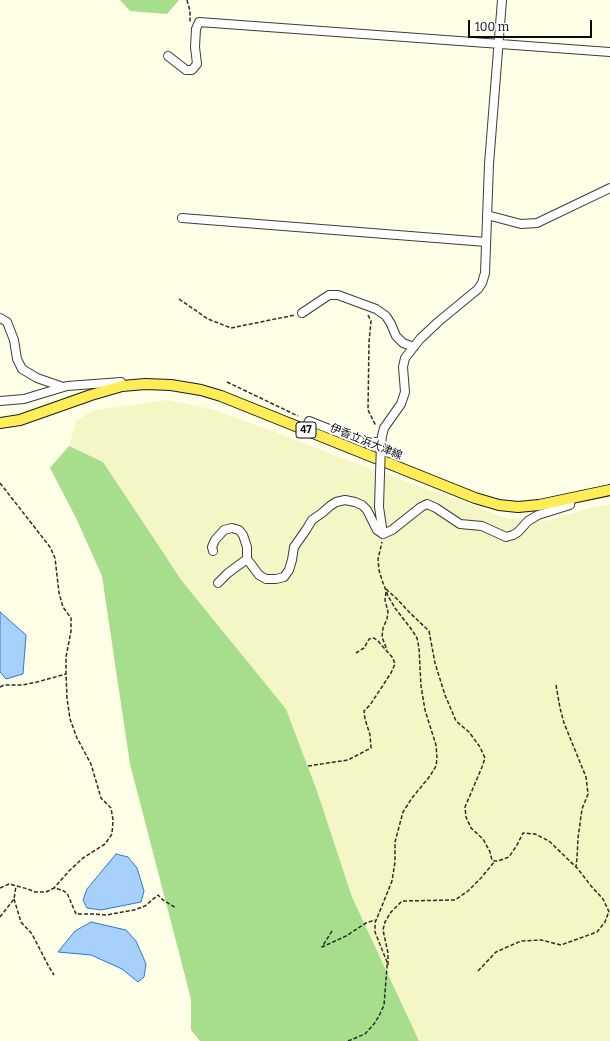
<!DOCTYPE html>
<html>
<head>
<meta charset="utf-8">
<style>
	body { margin:0 }
	#map { position:relative; width:610px; height:1041px; overflow:hidden; background:#fffee7; font-family:Bitter,serif }
	canvas { display:block }
	.scale { position:absolute; left:468px; top:20px; width:124px; height:18px; box-sizing:border-box; border:2px solid #0a0a0a; border-top:0; padding-left:5px; font-size:12px; line-height:14px; white-space:nowrap; color:#0a0a0a; -webkit-text-stroke:3px #fff; paint-order:stroke }
</style>
</head>
<body>
<div id="map">
<canvas width="610" height="1041"></canvas>
<div class="scale">100 m</div>
</div>
<script>
const c = document.querySelector('canvas').getContext('2d');
c.lineJoin = 'round';
function fillPath(path, color) { c.fillStyle = color; c.fill(path, 'evenodd'); }
const toPath = rows => new Path2D(rows.map(r => 'M' + r).join(''));
function stroke(path, color, width, dash) { c.strokeStyle = color; c.lineWidth = width; c.lineCap = dash ? 'butt' : 'round'; c.setLineDash(dash || []); c.stroke(path); }
function drawText(font, color, halo, rows, align = 'center') {
  c.font = font + ' Bitter,"Noto Sans JP",serif'; c.lineWidth = 4; c.setLineDash([]); c.textBaseline = 'middle'; c.strokeStyle = halo; c.fillStyle = color; for (const [text, x, y, turn = 0] of rows) {
    c.save(); c.translate(x, y); c.rotate((+turn || 0) * Math.PI / 180); c.textAlign = isNaN(turn) ? turn : align; if (halo) c.strokeText(text, 0, 0); c.fillText(text, 0, 0); c.restore();
  }
}
fillPath(toPath([
	[168,400,211,409,275,432,347,460,458,500,506,518,546,521,590,508,610,504,610,1041,419,1041,352,897,317,791,286,709,182,581,103,462,69,446,76,421,94,410]
]), '#f4f7c5');
fillPath(toPath([
	[120,0,179,0,167,14,130,11],
	[69,446,103,462,182,581,286,709,317,791,352,897,419,1041,200,1041,191,1030,191,999,130,764,102,576,77,520,50,468]
]), '#a6de8c');
const water = toPath([
	[0,612,26,635,23,674,6,679,0,672,0,612],
	[116,854,128,857,137,868,144,891,141,902,101,910,87,908,83,900,87,889,116,854],
	[91,922,126,930,136,941,146,964,144,977,138,982,122,969,91,955,58,952,75,931,91,922]
]);
fillPath(water, '#a7d0fb');
stroke(water, '#287ad8', 1);
const minor = toPath([
	[168,56,186,70,192,70,197,64,195,47,196,29,199,22,610,52],
	[487,215,521,224,537,223,610,188],
	[182,218,486,242],
	[302,313,329,295,338,295,376,309,386,316,391,324,396,336,403,343,414,347],
	[0,318,7,322,14,340,17,359,22,369,37,378,63,387],
	[0,401,24,399,67,386,121,382,122,386],
	[305,430,309,421,347,436,367,442,381,442],
	[381,445,382,436,384,428,401,404,405,392,403,367,405,358,420,339,438,322,478,289,482,283,485,273,489,164,502,0],
	[380,474,379,507,383,534],
	[383,534,392,530,421,507,427,504,436,508,460,524,482,526,506,537,513,535,518,532,528,521,538,515,570,505,571,499],
	[213,551,212,547,215,540,224,530,232,528,239,530,243,535,247,547,247,559,259,575,266,579,276,579,284,577,289,570,292,560,294,547,306,530,312,520,322,513,330,506,336,502,345,500,355,502,362,505,367,510,377,530,383,534],
	[218,583,228,573,247,559]
]);
const major = toPath([
	[0,423,20,420,91,395,122,386,145,384,171,385,201,390,221,396,475,498,499,505,518,507,539,505,610,490]
]);
stroke(minor, '#3d3d3d', 10);
stroke(major, '#1b1b1b', 12);
stroke(toPath([
	[187,0,190,11,190,22],
	[179,299,208,319,231,328,295,315],
	[368,315,371,321,369,342,368,410,376,426],
	[227,382,298,416],
	[0,483,50,547,55,558,59,593,63,607,71,618,71,631,66,657,66,674,67,698,70,719,77,738,91,764,101,798,111,808,113,820,112,834,105,844,83,858,69,871,54,888],
	[386,589,397,599,410,613,429,631,435,663,445,695,456,721,469,732,480,747,485,758,482,767,465,807,466,817,471,828,483,839,490,852,492,860,495,861,498,861,509,857,517,845,523,833,535,834,549,841,578,869,591,886,603,899,610,914],
	[386,592,385,600,388,612,387,619,383,628,382,637,387,650],
	[556,685,560,708,564,723,586,777,587,785,588,794,582,809,578,838,577,858,576,867],
	[0,687,4,685,22,685,37,682,66,674],
	[308,766,348,760,371,748,370,735,365,719,364,711,370,705,391,673,395,664,393,658,378,641,374,638,369,639,364,648,356,653],
	[0,888,9,884,28,889,35,892,46,892,54,888,62,890,67,893,76,914,94,914,106,915,134,910,145,906,158,895,163,900,176,908],
	[14,899,21,922,32,934,49,967,54,975],
	[0,917,14,899,16,886],
	[332,931,322,947,346,936,366,923,375,920],
	[388,965,388,953,383,930,385,922,391,912,402,901,455,900,468,891,481,878,495,861],
	[478,971,496,952,521,941,541,940,561,945,597,932,605,922,609,911],
	[348,1041,365,1034,374,1024,379,1016,384,1005,387,967,387,962,375,932,375,923,392,881,395,862,395,842,403,812,412,798,430,776,436,766,437,758,436,745,425,710,421,686,419,648,417,638,412,630,395,608,388,596,382,580,379,570,378,559,382,542]
]), '#2c2c2c', 1.5, [4, 2]);
stroke(minor, '#fff', 8);
stroke(major, '#ffed57', 10);
const minorBridge = toPath([
	[380,474,381,445]
]);
stroke(minorBridge, '#3d3d3d', 10, []);
stroke(minorBridge, '#fff', 8);
for (const [x, y, w] of [
	[306,430,20]
]) { const box = new Path2D(); box.roundRect(x - w / 2, y - 8, w, 16, 3); c.fillStyle = '#fff'; c.fill(box); stroke(box, '#0a0a0a', 1); }
drawText('bold 10px', '#0a0a0a', null, [
	["47",306,430]
]);
drawText('11px', '#0a0a0a', '#fff', [
	["伊香立浜大津線",366,442,22]
]);
</script>
</body>
</html>
